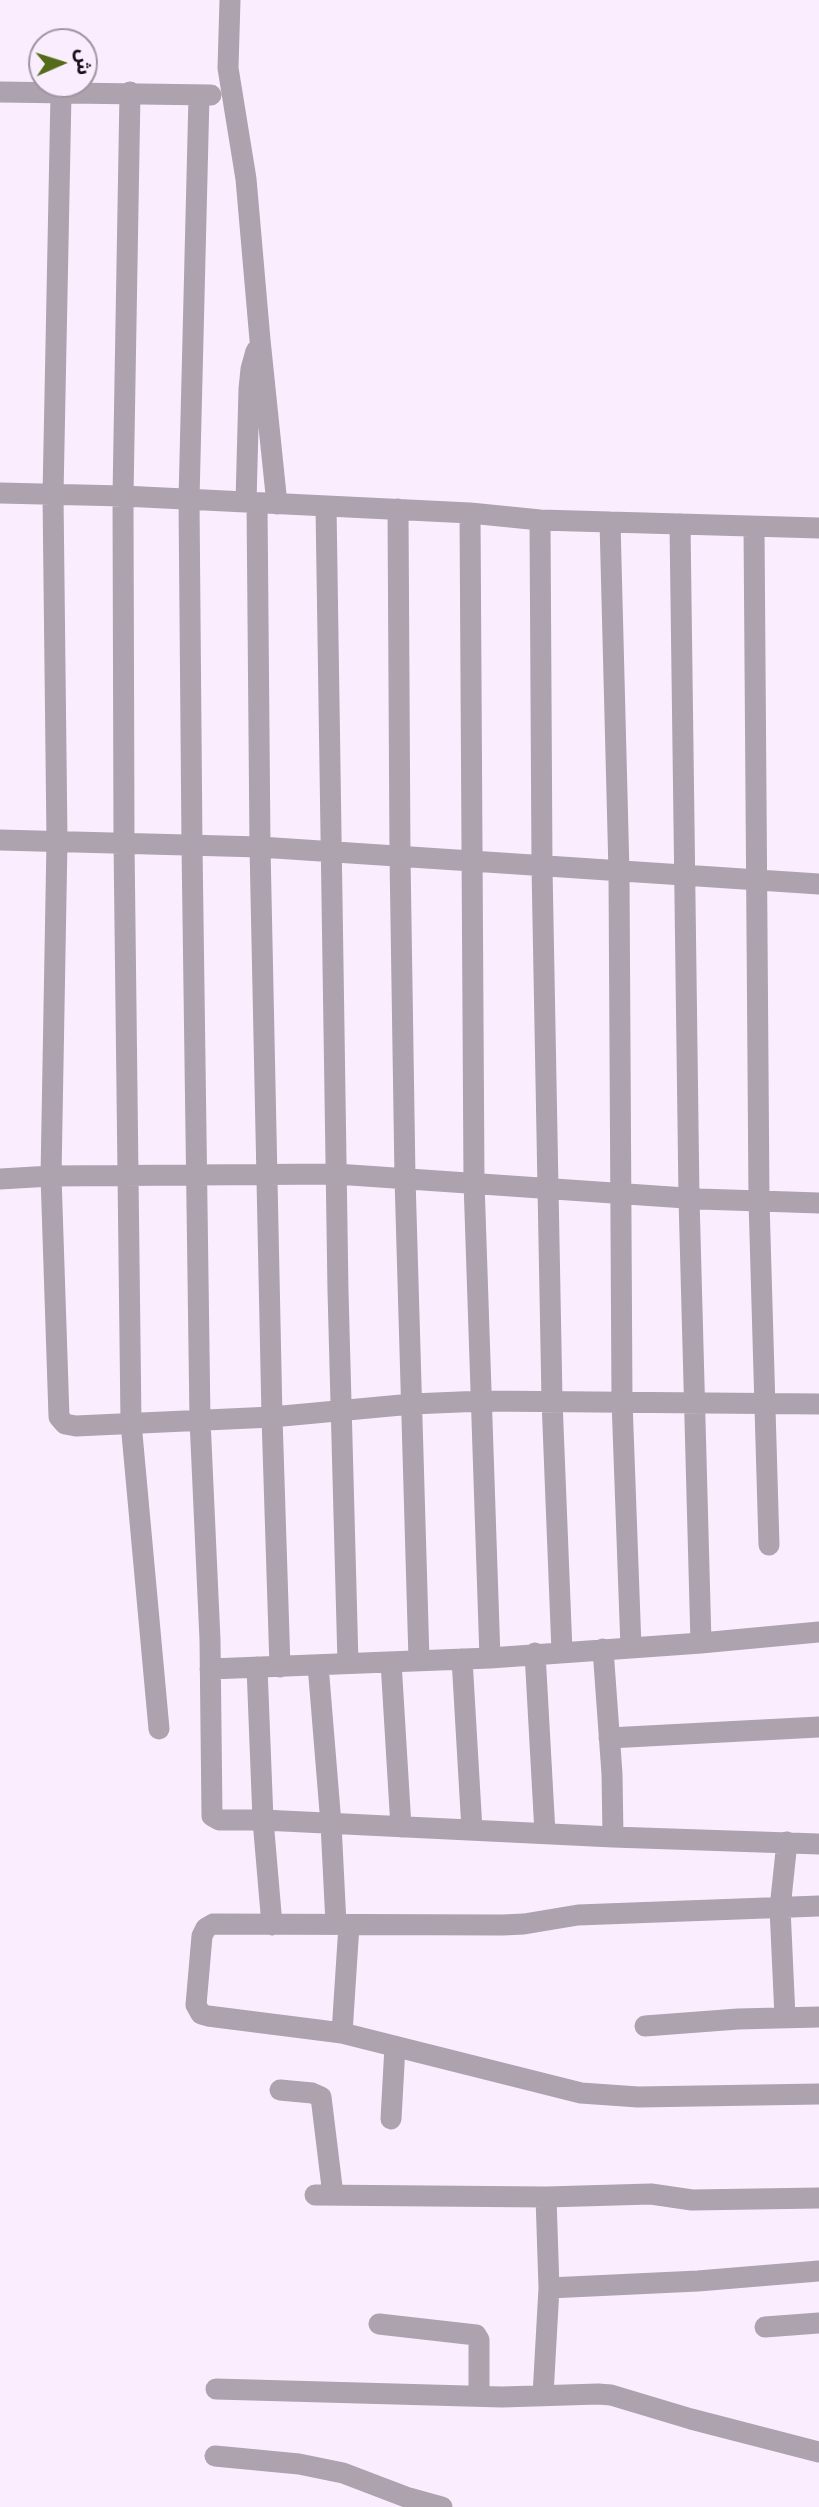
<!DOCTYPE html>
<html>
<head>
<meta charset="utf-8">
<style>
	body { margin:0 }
	#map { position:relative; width:819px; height:2507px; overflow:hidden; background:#faeefe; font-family:"Alegreya Sans","Noto Sans Arabic",sans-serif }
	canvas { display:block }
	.north { position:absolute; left:28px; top:28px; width:70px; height:70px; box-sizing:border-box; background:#faeefe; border:2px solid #9e94a2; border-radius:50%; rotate:87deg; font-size:19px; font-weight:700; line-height:28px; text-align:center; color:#150e17 }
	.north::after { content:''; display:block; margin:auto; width:24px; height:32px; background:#546b1a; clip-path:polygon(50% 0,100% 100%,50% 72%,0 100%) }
</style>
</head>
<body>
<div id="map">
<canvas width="819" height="2507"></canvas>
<div class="north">ش</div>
</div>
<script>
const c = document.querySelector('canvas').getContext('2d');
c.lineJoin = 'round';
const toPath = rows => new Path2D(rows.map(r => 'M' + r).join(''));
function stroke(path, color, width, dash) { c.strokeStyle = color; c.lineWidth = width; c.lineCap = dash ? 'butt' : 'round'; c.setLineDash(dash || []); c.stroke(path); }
stroke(toPath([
	[230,0,228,68,246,179,260,340,277,504],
	[0,92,211,95],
	[130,92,123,496,124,842,131,1423,159,1729],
	[61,94,53,495,57,841,51,1176,59,1417,65,1424,76,1426,272,1417,412,1404,483,1401,819,1404],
	[199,96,189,499,192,846,200,1420,210,1640,212,1816,219,1820,263,1820,613,1837,819,1844],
	[0,493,123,496,470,513,540,520,819,528],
	[246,502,249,389,251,369,256,351],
	[257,503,260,847,272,1417,280,1667],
	[326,506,338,1291,348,1663],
	[398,509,400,857,405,1178,419,1660],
	[470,513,474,1182,490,1658],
	[540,520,542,867,548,1188,552,1400,562,1652],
	[610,522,619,872,622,1401,631,1648],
	[680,524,689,1198,701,1643],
	[754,527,759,1201,769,1545],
	[0,840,260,847,819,884],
	[0,1179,51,1176,336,1174,700,1199,819,1203],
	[603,1649,612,1774,613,1837],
	[535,1653,545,1833],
	[462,1659,472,1830],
	[391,1662,401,1827],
	[318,1665,331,1824,336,1924],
	[257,1667,263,1820,272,1925],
	[210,1669,490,1658,701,1643,819,1632],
	[609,1738,819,1727],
	[819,1906,578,1915,524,1924,503,1925,213,1924,206,1928,202,1936,196,2005,201,2014,208,2016,342,2033,581,2093,638,2097,819,2094],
	[785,2017,780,1908,787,1842],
	[645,2026,738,2019,819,2017],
	[342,2033,349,1925],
	[280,2090,312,2093,321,2097,333,2195],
	[391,2119,395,2046],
	[315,2195,546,2197,651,2194,692,2200,819,2198],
	[549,2288,698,2281,819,2271],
	[379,2324,476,2335,479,2340,479,2396],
	[765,2327,819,2323],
	[216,2389,502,2397,598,2394,611,2395,691,2419,819,2452],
	[543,2395,549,2288,546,2197],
	[215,2456,299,2464,343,2473,406,2497,442,2507]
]), '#aca3ae', 21);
</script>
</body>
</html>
